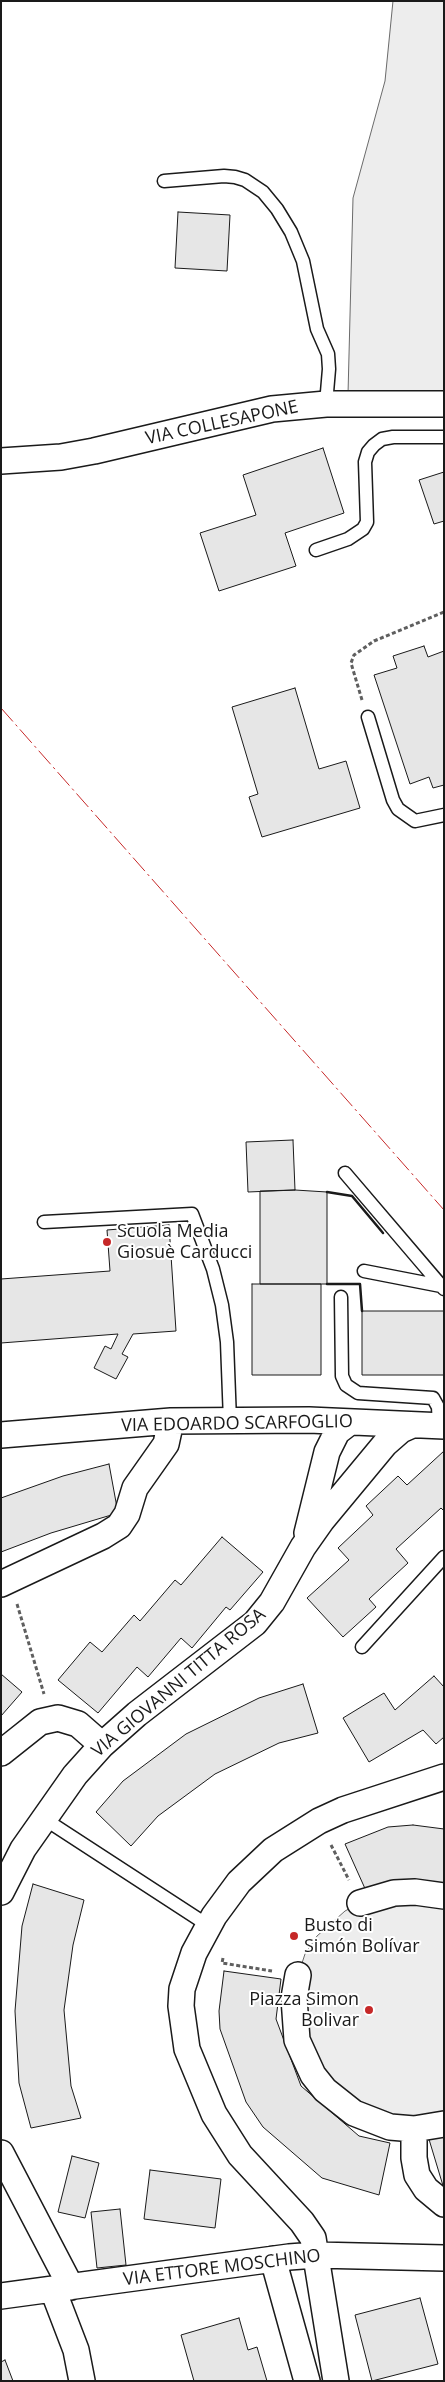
<!DOCTYPE html>
<html>
<head>
<meta charset="utf-8">
<style>
	body { margin:0 }
	#map { position:relative; width:445px; height:2382px; overflow:hidden; background:#fff; font-family:"Open Sans",sans-serif }
	canvas { display:block }
	.frame { position:absolute; inset:0; border:2px solid #1a1a1a; pointer-events:none }
</style>
</head>
<body>
<div id="map">
<canvas width="445" height="2382"></canvas>
<div class="frame"></div>
</div>
<script>
const c = document.querySelector('canvas').getContext('2d');
c.lineJoin = 'round';
function fillPath(path, color) { c.fillStyle = color; c.fill(path, 'evenodd'); }
const toPath = rows => new Path2D(rows.map(r => 'M' + r).join(''));
function stroke(path, color, width, dash) { c.strokeStyle = color; c.lineWidth = width; c.lineCap = dash ? 'butt' : 'round'; c.setLineDash(dash || []); c.stroke(path); }
function drawText(font, color, halo, rows, align = 'center') {
  c.font = font + ' "Open Sans",sans-serif'; c.lineWidth = 4; c.setLineDash([]); c.textBaseline = 'middle'; c.strokeStyle = halo; c.fillStyle = color; for (const [text, x, y, turn = 0] of rows) {
    c.save(); c.translate(x, y); c.rotate((+turn || 0) * Math.PI / 180); c.textAlign = isNaN(turn) ? turn : align; if (halo) c.strokeText(text, 0, 0); c.fillText(text, 0, 0); c.restore();
  }
}
const built = toPath([
	[393,1,444,1,444,393,348,394,353,198,385,81,393,1],
	[444,1896,444,2124,390,2127,313,2075,298,1975,305,1954,317,1936,345,1911,360,1903,444,1896]
]);
fillPath(built, '#ededed');
stroke(built, '#6a6a6a', 1);
const building = toPath([
	[178,212,230,215,227,271,175,268,178,212],
	[323,448,344,513,285,533,296,566,219,591,200,533,256,515,243,475,323,448],
	[444,472,444,521,434,524,419,480,444,472],
	[424,646,428,657,444,651,444,785,433,788,429,777,410,784,374,675,397,668,393,656,424,646],
	[295,688,319,769,346,761,360,808,262,837,249,797,258,794,232,707,295,688],
	[293,1140,295,1190,248,1192,246,1142,293,1140],
	[295,1190,327,1192,327,1284,260,1284,260,1191,295,1190],
	[169,1225,176,1331,133,1334,122,1354,128,1357,116,1379,94,1368,105,1346,111,1349,118,1334,1,1343,1,1279,110,1271,107,1230,169,1225],
	[252,1284,321,1284,321,1375,252,1375,252,1284],
	[362,1311,444,1311,444,1375,362,1375,362,1311],
	[444,1451,444,1511,441,1508,396,1549,408,1563,369,1599,376,1607,343,1637,307,1598,349,1560,338,1548,373,1515,366,1506,398,1476,407,1485,444,1451],
	[109,1464,118,1513,51,1533,1,1552,1,1498,63,1476,109,1464],
	[222,1537,263,1572,230,1610,226,1607,192,1648,181,1638,148,1677,137,1667,98,1713,58,1680,90,1642,102,1652,134,1615,140,1621,175,1580,181,1585,222,1537],
	[1,1674,22,1692,1,1716,1,1674],
	[434,1676,444,1687,444,1737,436,1744,423,1730,369,1762,343,1718,384,1693,395,1710,434,1676],
	[303,1684,318,1733,279,1743,215,1774,158,1816,131,1846,96,1812,123,1781,186,1734,259,1698,303,1684],
	[413,1825,444,1829,444,1886,404,1880,367,1893,345,1844,388,1827,413,1825],
	[33,1884,84,1900,73,1945,64,2010,71,2086,81,2118,31,2128,19,2083,15,2011,22,1926,33,1884],
	[224,1971,281,1979,276,2019,301,2086,359,2136,390,2143,379,2195,322,2178,263,2127,246,2102,220,2029,219,2011,224,1971],
	[444,2132,444,2189,428,2136,444,2132],
	[72,2156,99,2163,85,2218,58,2212,72,2156],
	[150,2170,221,2179,215,2228,144,2219,150,2170],
	[120,2209,126,2265,97,2268,91,2212,120,2209],
	[420,2298,438,2364,372,2381,355,2315,420,2298],
	[239,2318,248,2350,257,2347,267,2381,194,2381,181,2335,239,2318],
	[5,2360,13,2381,1,2381,1,2362,5,2360]
]);
fillPath(building, '#e6e6e6');
stroke(building, '#1a1a1a', 1);
const service = toPath([
	[164,181,224,176,235,177,245,180,263,192,277,209,291,232,303,261,317,329,328,354,329,369,326,404],
	[316,550,348,539,363,529,367,522,365,462,368,452,374,445,382,439,393,437,444,437],
	[368,717,393,800,398,809,415,821,444,815],
	[345,1173,444,1289],
	[44,1222,192,1214,213,1269,222,1305,227,1342,230,1421],
	[364,1271,441,1286],
	[341,1297,342,1376,346,1385,358,1393,433,1398,438,1407,439,1426],
	[362,1647,444,1557],
	[43,1818,209,1926]
]);
const minor = toPath([
	[1,461,61,457,94,451,272,409,326,404,444,404],
	[1,1435,171,1421,309,1420,444,1426],
	[307,1533,327,1452,337,1432,350,1422],
	[1,1584,103,1536,119,1526,127,1514,135,1488,166,1444,171,1421],
	[1,1753,40,1722,58,1718,78,1724,102,1745],
	[1,1892,23,1849,75,1775,102,1745,137,1714,255,1623,272,1602,303,1547,322,1520,385,1444,401,1430,410,1426],
	[360,1903,394,1893,415,1892,444,1896],
	[298,1975,294,1998,297,2040,313,2075,325,2090,354,2113,390,2127,414,2129,444,2124],
	[414,2129,414,2158,417,2175,426,2189,444,2204],
	[1,2153,71,2287],
	[273,2259,307,2381],
	[53,2290,76,2350,82,2381],
	[1,2296,289,2257,316,2255,444,2258],
	[336,2381,313,2238,302,2222,240,2155,214,2114,187,2049,181,2006,182,1989,194,1953,214,1916,239,1882,273,1850,319,1821,343,1810,444,1777]
]);
stroke(service, '#1a1a1a', 15);
stroke(minor, '#1a1a1a', 28);
stroke(toPath([
	[362,700,351,663,354,655,374,641,444,612],
	[17,1604,44,1694],
	[331,1845,349,1880],
	[223,1958,222,1963,272,1971]
]), '#5f5f5f', 3, [4, 2.5]);
stroke(service, '#fff', 12);
stroke(minor, '#fff', 25);
stroke(toPath([
	[327,1192,352,1196,383,1233],
	[327,1284,360,1284,362,1311]
]), '#1a1a1a', 2.5);
stroke(toPath([
	[1,708,444,1210]
]), '#c62828', 1, [18, 4, 2.5, 4]);
for (const [x, y, r, color] of [
	[107,1242,5,"#c62828"],
	[294,1936,5,"#c62828"],
	[369,2010,5,"#c62828"]
]) { const dot = new Path2D(); dot.arc(x, y, r, 0, 2 * Math.PI); c.fillStyle = color; c.fill(dot); stroke(dot, '#fff', 2); }
drawText('18px', '#1a1a1a', '#fff', [
	["VIA COLLESAPONE",222,423,-12],
	["VIA EDOARDO SCARFOGLIO",237,1424,-1],
	["VIA GIOVANNI TITTA ROSA",179,1683,-40],
	["VIA ETTORE MOSCHINO",222,2268,-7]
]);
drawText('18px', '#1a1a1a', '#fff', [
	["Scuola Media",117,1232],
	["Giosuè Carducci",117,1253],
	["Busto di",304,1926],
	["Simón Bolívar",304,1947],
	["Piazza Simon",359,2000,"right"],
	["Bolivar",359,2021,"right"]
], 'left');
</script>
</body>
</html>
